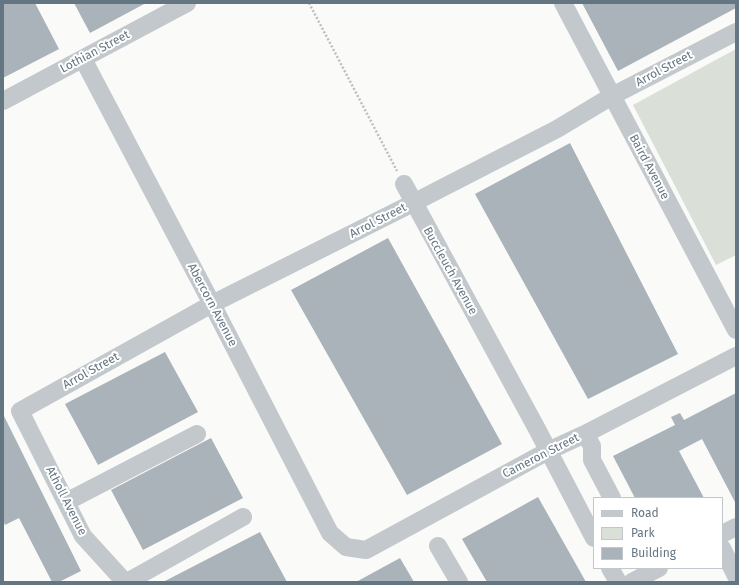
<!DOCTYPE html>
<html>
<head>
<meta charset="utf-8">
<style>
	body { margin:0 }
	#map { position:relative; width:739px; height:585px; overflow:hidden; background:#fafaf8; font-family:"Fira Sans",sans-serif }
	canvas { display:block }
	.frame { position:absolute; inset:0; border:4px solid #657683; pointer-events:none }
	.legend { position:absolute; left:593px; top:497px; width:130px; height:72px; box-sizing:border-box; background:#fff; border:1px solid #c1c8cd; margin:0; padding:5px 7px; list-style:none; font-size:12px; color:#657683 }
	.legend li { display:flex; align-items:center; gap:8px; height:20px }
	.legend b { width:20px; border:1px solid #c1c8cd }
</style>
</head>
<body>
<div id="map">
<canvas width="739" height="585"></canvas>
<div class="frame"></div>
<ul class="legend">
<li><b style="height:5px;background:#c3c8cc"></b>Road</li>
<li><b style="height:11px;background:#dadfd7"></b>Park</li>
<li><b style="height:11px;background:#aab3b9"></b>Building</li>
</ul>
</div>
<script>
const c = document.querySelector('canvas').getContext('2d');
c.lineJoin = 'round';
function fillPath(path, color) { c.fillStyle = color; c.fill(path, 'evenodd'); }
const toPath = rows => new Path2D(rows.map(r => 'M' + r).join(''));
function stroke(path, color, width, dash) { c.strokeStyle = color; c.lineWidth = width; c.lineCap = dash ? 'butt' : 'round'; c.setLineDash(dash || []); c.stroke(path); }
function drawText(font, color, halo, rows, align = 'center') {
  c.font = font + ' "Fira Sans",sans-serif'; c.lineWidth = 4; c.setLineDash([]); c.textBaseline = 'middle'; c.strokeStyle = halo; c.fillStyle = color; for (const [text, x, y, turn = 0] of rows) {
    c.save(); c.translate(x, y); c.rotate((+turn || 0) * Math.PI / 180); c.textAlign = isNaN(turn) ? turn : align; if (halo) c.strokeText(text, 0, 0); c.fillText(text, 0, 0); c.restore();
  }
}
fillPath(toPath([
	[736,49,736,255,716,265,633,105]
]), '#dadfd7');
fillPath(toPath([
	[3,3,35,3,59,49,3,78],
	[74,3,146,3,90,33],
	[582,3,736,3,736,8,618,71],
	[570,143,678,354,588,399,475,194],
	[388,238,502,444,407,495,291,290],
	[165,352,198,412,98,465,65,404],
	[736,393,736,504,702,439,679,451,704,498,635,498,613,456,675,425,671,417,680,413,684,420],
	[3,414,81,571,59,582,52,582,19,518,5,525,3,520],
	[211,438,243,498,143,550,111,490],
	[538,497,586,582,487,582,462,539],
	[260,532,287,582,163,582],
	[400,558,414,582,356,582]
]), '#aab3b9');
stroke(toPath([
	[309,3,397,171]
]), '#bbbfc2', 2.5, [2, 2]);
stroke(toPath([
	[563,3,736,330],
	[83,59,212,304,330,533,346,547,366,550,548,451,585,434,736,356],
	[3,101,187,3],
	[404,184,537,429,594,538],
	[585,434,592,446,592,460,612,498],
	[66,502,197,434],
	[722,534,736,527],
	[438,546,459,582],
	[722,548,736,576],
	[610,568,618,582],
	[125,582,83,536,20,411,212,304,413,203,557,129,612,96,736,32],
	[127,582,243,517],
	[632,582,659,568]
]), '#c3c8cc', 18);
drawText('12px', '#657683', '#fff', [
	["Lothian Street",95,52,-28],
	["Arrol Street",664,69,-28],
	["Baird Avenue",649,167,62],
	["Arrol Street",378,221,-27],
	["Buccleuch Avenue",450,271,61],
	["Abercorn Avenue",212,305,62],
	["Arrol Street",91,371,-29],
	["Cameron Street",541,456,-27],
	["Atholl Avenue",66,501,63]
]);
</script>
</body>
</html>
